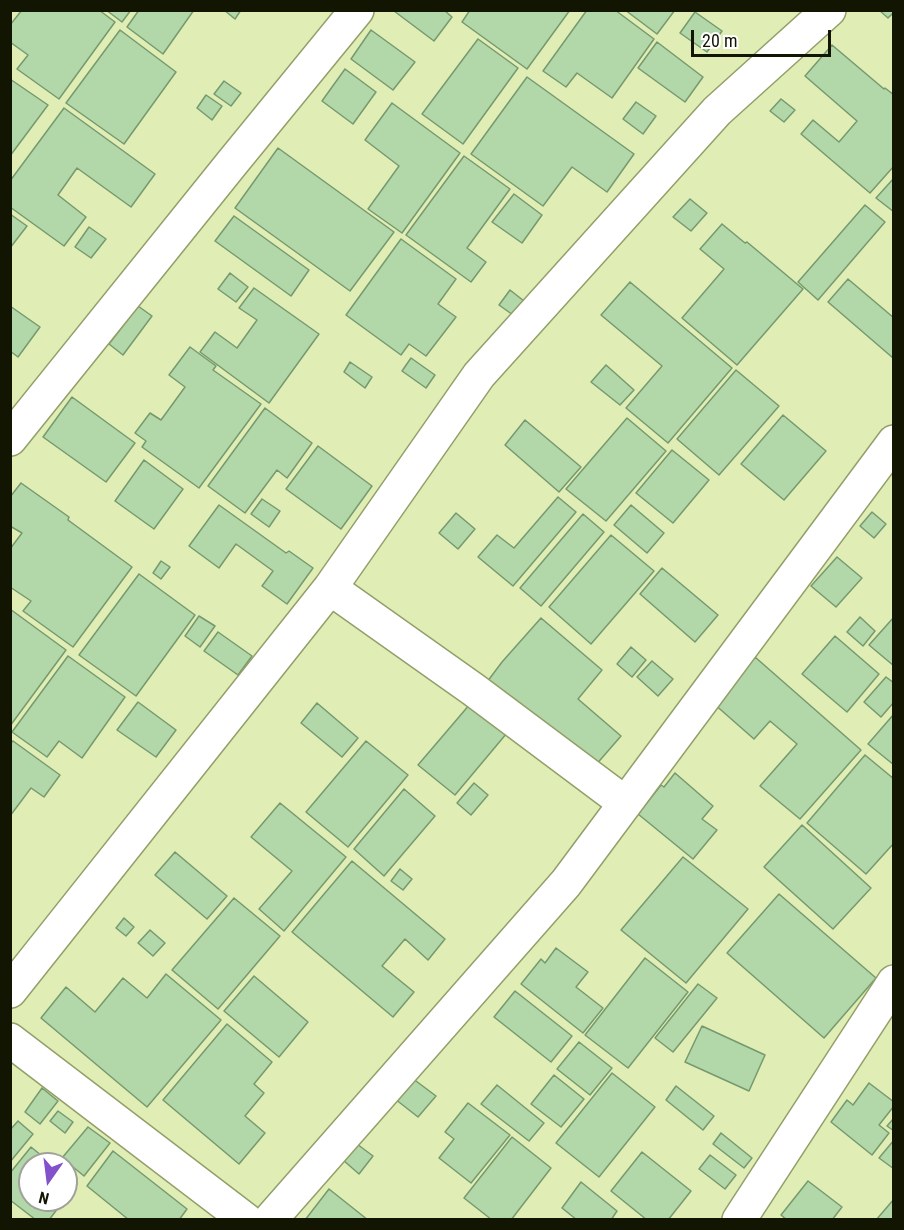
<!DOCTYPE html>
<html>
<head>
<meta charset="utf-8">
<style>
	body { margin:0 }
	#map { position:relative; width:904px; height:1230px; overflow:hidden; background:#e0eeb6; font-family:"Roboto Condensed",sans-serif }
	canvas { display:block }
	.frame { position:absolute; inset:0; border:12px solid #111502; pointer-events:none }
	.north { position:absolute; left:18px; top:1152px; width:60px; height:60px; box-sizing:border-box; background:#fff; border:2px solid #a0a19a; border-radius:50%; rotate:194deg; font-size:16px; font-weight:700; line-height:24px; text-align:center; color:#111502 }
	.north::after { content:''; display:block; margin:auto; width:21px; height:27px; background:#8352ca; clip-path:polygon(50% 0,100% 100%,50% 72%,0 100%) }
	.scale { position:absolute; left:691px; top:30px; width:140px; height:27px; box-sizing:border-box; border:3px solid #111502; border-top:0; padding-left:8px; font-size:18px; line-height:21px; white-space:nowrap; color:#111502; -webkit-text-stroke:4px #fff; paint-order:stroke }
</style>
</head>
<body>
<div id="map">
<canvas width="904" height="1230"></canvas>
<div class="frame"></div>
<div class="north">N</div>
<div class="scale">20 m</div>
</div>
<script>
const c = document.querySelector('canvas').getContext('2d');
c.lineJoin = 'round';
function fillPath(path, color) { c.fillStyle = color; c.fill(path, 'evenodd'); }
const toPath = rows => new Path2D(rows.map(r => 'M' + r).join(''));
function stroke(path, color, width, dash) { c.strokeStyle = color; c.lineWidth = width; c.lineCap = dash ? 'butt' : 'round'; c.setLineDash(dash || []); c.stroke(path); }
const building = toPath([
	[22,10,99,10,115,22,59,99,17,69,28,55,10,42,10,25,22,10],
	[106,10,131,10,122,22,106,10],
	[139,10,194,10,163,54,127,27,139,10],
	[224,10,241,10,235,19,224,10],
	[394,10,444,10,452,17,434,41,394,11,394,10],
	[470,10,570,10,527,69,462,22,470,10],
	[587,10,615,10,654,39,612,98,577,73,566,87,543,71,587,10],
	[625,10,675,10,657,34,625,10],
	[879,10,894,10,894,12,888,18,879,10],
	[695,12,722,31,707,52,680,33,695,12],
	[120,30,176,72,124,144,66,103,120,30],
	[371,30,415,62,393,90,351,59,371,30],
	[478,39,518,68,463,144,422,114,478,39],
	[657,42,703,77,685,102,638,68,657,42],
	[832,45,884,89,885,88,894,95,894,166,870,193,801,134,813,120,839,142,857,121,805,76,832,45],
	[345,69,376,92,353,124,322,101,345,69],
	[527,77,634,154,607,192,572,167,543,206,471,154,527,77],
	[10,79,48,105,10,156,10,79],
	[224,81,241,93,231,106,214,94,224,81],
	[206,95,222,106,212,120,197,108,206,95],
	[781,99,795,110,784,122,770,111,781,99],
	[636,102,656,116,643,134,623,119,636,102],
	[392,103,460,153,402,233,368,209,399,166,365,140,392,103],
	[64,108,155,174,131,207,77,168,58,195,86,217,64,246,10,207,10,181,64,108],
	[278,148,394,232,350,291,235,208,278,148],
	[464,156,510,189,467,248,486,262,471,282,406,235,464,156],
	[894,178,894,212,876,198,894,178],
	[514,194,542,215,522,243,492,222,514,194],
	[690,199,707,213,691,231,673,217,690,199],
	[865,205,885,222,818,300,798,282,865,205],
	[10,214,27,226,10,248,10,214],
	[234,216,309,270,291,296,215,241,234,216],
	[722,224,745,243,747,242,803,289,737,365,682,318,724,269,700,249,722,224],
	[89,227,106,239,91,258,75,247,89,227],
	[401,239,456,279,438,304,456,317,426,356,409,344,401,355,346,315,401,239],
	[230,273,248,287,236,302,218,289,230,273],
	[848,279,894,318,893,358,828,302,848,279],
	[630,282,732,368,668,443,626,408,662,366,601,315,630,282],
	[254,288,319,334,269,403,200,352,215,332,237,348,257,320,239,308,254,288],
	[510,290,524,301,513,315,499,305,510,290],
	[10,306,40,327,18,357,10,351,10,306],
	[138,306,152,316,123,355,109,344,138,306],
	[190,347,216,366,213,370,261,404,199,488,142,447,146,441,135,433,150,413,161,420,185,387,169,375,190,347],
	[411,358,435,375,426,388,402,371,411,358],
	[350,362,372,377,365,388,344,372,350,362],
	[606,365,634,390,620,405,591,382,606,365],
	[736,370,779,406,719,475,677,439,736,370],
	[72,397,135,443,106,482,43,437,72,397],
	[265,408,312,443,287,478,277,470,245,513,208,486,265,408],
	[783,415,826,451,784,500,741,464,783,415],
	[627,418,666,451,606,521,566,489,627,418],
	[525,420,581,467,559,492,505,445,525,420],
	[318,446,372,486,341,529,286,489,318,446],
	[672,450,709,480,673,523,636,493,672,450],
	[144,460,183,489,154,529,115,501,144,460],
	[21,483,69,517,68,520,132,567,73,647,23,611,31,601,10,587,10,549,22,533,10,526,10,497,21,483],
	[558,497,576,512,513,586,478,557,497,535,514,548,558,497],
	[262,499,280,511,269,527,251,514,262,499],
	[219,505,286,553,289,551,313,568,287,604,262,586,273,571,236,544,219,568,189,546,219,505],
	[631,505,664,533,647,553,614,525,631,505],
	[872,512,886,524,874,538,860,526,872,512],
	[456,513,475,529,458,549,439,533,456,513],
	[583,514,604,532,541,606,520,588,583,514],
	[611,535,654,571,591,644,549,607,611,535],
	[837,557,862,578,836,607,811,586,837,557],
	[161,561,170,567,161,579,153,573,161,561],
	[662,568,718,615,695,642,640,594,662,568],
	[139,574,195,615,136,696,79,655,139,574],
	[10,609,66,650,10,726,10,609],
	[199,616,215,626,200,647,185,636,199,616],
	[860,617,875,631,863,646,847,632,860,617],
	[894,617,894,666,869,645,894,617],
	[541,618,602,670,578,699,621,736,588,774,484,686,502,662,541,618],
	[218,632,252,656,238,675,204,651,218,632],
	[835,636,879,674,847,712,802,674,835,636],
	[631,647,646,660,632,677,617,664,631,647],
	[68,656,125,697,82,758,59,741,47,757,12,732,68,656],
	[755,657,861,750,800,819,760,786,797,744,770,721,754,739,713,703,755,657],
	[652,661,673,679,658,696,637,677,652,661],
	[886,677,894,683,894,702,881,717,864,702,886,677],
	[476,697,512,727,455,795,418,765,476,697],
	[138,702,176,730,156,757,117,730,138,702],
	[317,703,358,738,342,757,301,723,317,703],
	[894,714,894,765,868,744,894,714],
	[13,741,60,775,44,797,31,788,10,816,10,744,13,741],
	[366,741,408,775,348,847,306,812,366,741],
	[865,755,894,779,894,843,866,874,807,823,865,755],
	[675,773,713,806,702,819,717,830,693,859,638,814,661,785,664,787,675,773],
	[474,783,488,795,471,815,457,803,474,783],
	[404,789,435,816,384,876,354,849,404,789],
	[280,803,346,857,284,931,259,909,292,871,251,837,280,803],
	[802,825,871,888,833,929,764,867,802,825],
	[175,852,227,896,207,919,155,875,175,852],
	[683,857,748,909,686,983,621,930,683,857],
	[352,861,445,939,428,960,405,939,382,966,414,992,393,1017,292,932,352,861],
	[400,869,412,879,403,890,391,881,400,869],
	[779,894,876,978,824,1038,727,953,779,894],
	[234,898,280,936,218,1009,172,970,234,898],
	[124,918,134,927,126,936,116,928,124,918],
	[150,930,165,943,153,956,138,943,150,930],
	[556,948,588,972,576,987,603,1008,583,1033,521,984,541,959,545,963,556,948],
	[645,958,688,992,628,1068,585,1035,645,958],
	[166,974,221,1020,147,1107,41,1018,66,987,95,1012,123,978,147,998,166,974],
	[254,976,308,1022,279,1057,224,1011,254,976],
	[698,984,717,998,673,1052,655,1038,698,984],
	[515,991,572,1036,551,1062,494,1017,515,991],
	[227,1024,272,1062,254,1084,264,1093,245,1116,265,1133,239,1164,163,1100,227,1024],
	[702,1026,765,1055,749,1091,685,1062,702,1026],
	[579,1042,612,1068,590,1095,557,1069,579,1042],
	[612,1073,655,1107,599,1177,556,1143,612,1073],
	[554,1075,584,1099,561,1127,531,1104,554,1075],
	[412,1078,436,1096,418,1117,395,1099,412,1078],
	[869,1083,894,1102,894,1106,879,1125,889,1133,872,1155,831,1122,847,1100,853,1105,869,1083],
	[497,1085,544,1123,529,1141,481,1104,497,1085],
	[676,1086,714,1116,703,1130,666,1100,676,1086],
	[42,1088,58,1101,40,1124,25,1112,42,1088],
	[468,1103,510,1135,471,1183,439,1158,454,1139,445,1132,468,1103],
	[58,1111,73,1122,65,1133,50,1121,58,1111],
	[894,1118,894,1131,887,1126,894,1118],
	[18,1121,33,1134,10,1162,10,1130,18,1121],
	[88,1127,110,1143,84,1176,62,1158,88,1127],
	[721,1133,752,1158,744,1168,713,1144,721,1133],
	[512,1137,551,1168,511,1220,492,1220,464,1198,512,1137],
	[894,1140,894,1169,879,1158,894,1140],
	[357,1144,373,1156,359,1174,343,1160,357,1144],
	[31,1147,52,1164,30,1164,30,1200,64,1200,49,1220,36,1220,10,1200,10,1173,31,1147],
	[113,1151,187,1209,179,1220,129,1220,87,1186,113,1151],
	[642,1152,691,1191,668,1220,647,1220,611,1191,642,1152],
	[710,1155,736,1175,725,1189,699,1169,710,1155],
	[66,1175,77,1184,66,1197,66,1175],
	[808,1181,842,1207,832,1220,787,1220,781,1215,808,1181],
	[581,1182,617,1211,611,1220,577,1220,562,1208,581,1182],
	[329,1189,368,1220,305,1220,329,1189],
	[894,1199,894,1220,876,1220,894,1199]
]);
fillPath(building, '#b2d7a9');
stroke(building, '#76996d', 1.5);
const minor = toPath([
	[10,439,232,163,357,10],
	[330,588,474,690,625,803],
	[10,991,330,588,479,375,717,111,829,10],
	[10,1040,246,1220],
	[270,1220,566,883,894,442],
	[739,1220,894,982]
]);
stroke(minor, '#929f69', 36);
stroke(minor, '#fff', 33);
</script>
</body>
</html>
